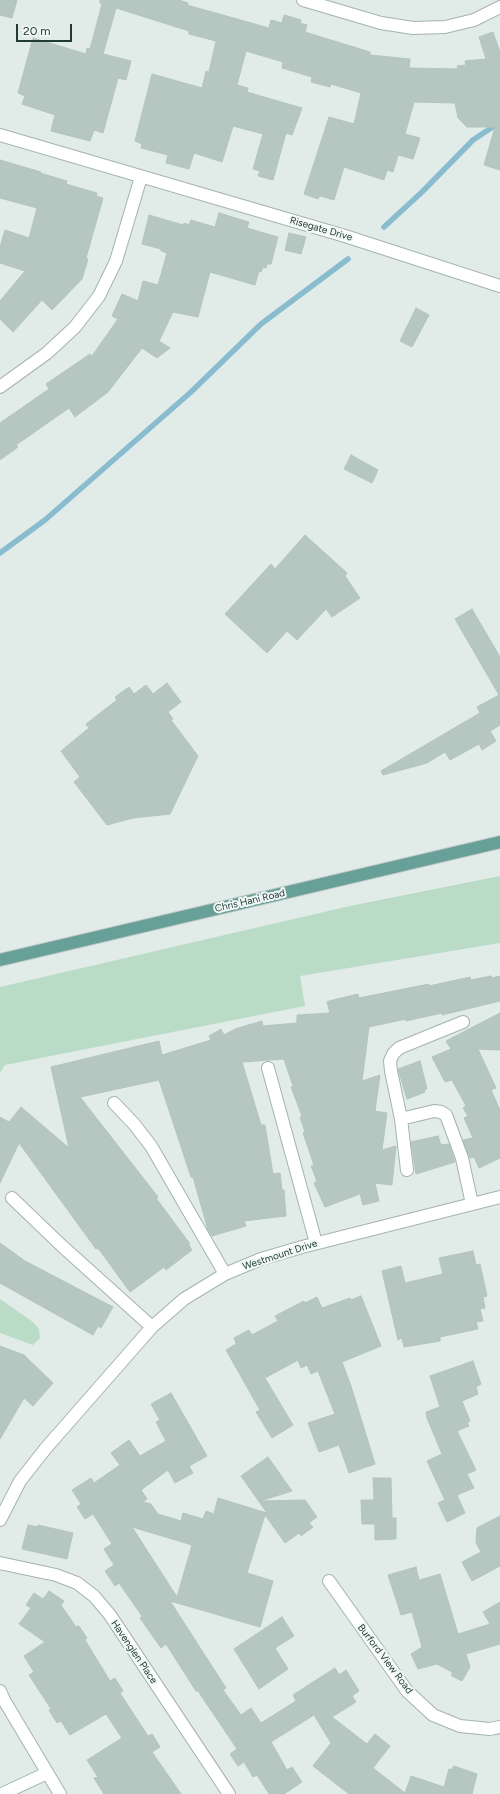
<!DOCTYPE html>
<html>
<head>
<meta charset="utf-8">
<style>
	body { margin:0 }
	#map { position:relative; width:500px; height:1794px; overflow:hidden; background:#e1ebe8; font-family:Figtree,sans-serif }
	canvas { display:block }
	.scale { position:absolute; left:16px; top:24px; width:56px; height:18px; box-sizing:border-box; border:2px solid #223b37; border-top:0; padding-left:5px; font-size:12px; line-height:14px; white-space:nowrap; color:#223b37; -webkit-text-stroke:3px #f1f8f5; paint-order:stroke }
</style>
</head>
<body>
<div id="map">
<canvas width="500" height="1794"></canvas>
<div class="scale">20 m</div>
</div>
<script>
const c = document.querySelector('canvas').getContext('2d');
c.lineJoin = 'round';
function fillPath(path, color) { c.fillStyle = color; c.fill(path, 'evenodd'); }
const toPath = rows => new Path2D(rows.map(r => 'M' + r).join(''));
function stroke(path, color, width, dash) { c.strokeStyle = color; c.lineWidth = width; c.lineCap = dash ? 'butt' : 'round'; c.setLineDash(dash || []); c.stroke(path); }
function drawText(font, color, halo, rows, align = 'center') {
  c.font = font + ' Figtree,sans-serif'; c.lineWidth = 4; c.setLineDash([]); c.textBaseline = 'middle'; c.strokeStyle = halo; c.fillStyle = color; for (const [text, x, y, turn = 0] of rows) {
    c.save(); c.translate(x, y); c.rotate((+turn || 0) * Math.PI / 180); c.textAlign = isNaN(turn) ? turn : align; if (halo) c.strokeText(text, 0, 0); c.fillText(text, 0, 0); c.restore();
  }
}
fillPath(toPath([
	[500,876,500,943,300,976,305,1006,5,1065,0,1073,0,987,350,906],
	[0,1299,33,1322,39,1329,40,1338,33,1345,0,1333]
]), '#badcc7');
stroke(toPath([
	[384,227,422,192,473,140,500,122],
	[0,553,45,520,191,392,261,324,348,259]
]), '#89bccf', 5.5);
const building = toPath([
	[0,0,17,0,12,18,0,15,0,0],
	[100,0,179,0,188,3,187,5,269,28,271,20,282,23,284,15,301,20,300,23,307,25,305,32,370,52,370,55,410,59,409,68,458,69,457,66,466,65,465,61,486,59,479,37,493,32,500,52,500,170,484,165,495,127,467,127,458,118,455,103,414,102,405,134,420,138,413,159,398,155,393,172,387,170,384,180,344,167,334,200,320,196,318,199,304,194,329,117,354,124,361,93,331,84,330,87,311,82,312,77,282,68,283,62,246,51,237,85,248,88,247,92,302,108,292,135,286,133,273,180,258,176,260,171,253,169,263,134,233,126,222,162,194,153,189,169,166,163,168,155,141,148,142,144,135,141,152,74,202,88,206,71,209,72,216,41,189,34,189,31,116,8,103,54,131,61,126,80,118,78,103,133,94,130,90,141,51,131,55,115,22,104,25,96,18,93,33,38,86,54,87,48,90,49,102,4,100,3,100,0],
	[0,160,41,172,40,173,67,181,66,184,97,193,96,196,103,198,86,258,88,259,82,279,52,310,42,300,13,332,0,319,0,301,25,271,0,263,0,247,5,230,29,238,37,208,0,198,0,160],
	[219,213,249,222,247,228,278,237,271,264,267,264,266,268,263,267,261,272,259,271,255,285,210,272,198,317,173,312,159,341,170,348,157,358,142,348,108,392,75,417,69,408,16,445,18,447,0,460,0,423,49,389,46,384,90,354,92,356,118,319,112,316,122,294,138,301,143,281,158,285,167,253,161,251,161,249,142,244,149,215,183,225,184,223,189,225,191,220,215,227,219,213],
	[289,233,306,237,301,254,285,250,289,233],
	[416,308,429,315,412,347,400,341,416,308],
	[351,455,378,470,372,483,344,469,351,455],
	[305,535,347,573,345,576,360,598,332,617,326,609,297,640,287,631,267,653,225,614,271,564,275,569,305,535],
	[472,609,500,657,500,725,490,731,496,741,482,750,479,744,450,760,445,752,427,763,383,775,381,771,480,713,477,707,499,695,455,619,472,609],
	[167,683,181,702,168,712,173,719,171,720,198,756,170,814,133,818,107,825,74,782,80,777,61,751,89,728,86,724,117,700,115,697,129,687,134,694,146,685,153,694,167,683],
	[491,976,492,978,500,976,500,1001,442,1015,442,1013,406,1021,406,1019,369,1027,362,1081,380,1075,375,1111,387,1113,382,1150,396,1146,392,1185,375,1183,379,1201,363,1205,360,1194,325,1207,314,1183,317,1181,311,1166,314,1165,303,1133,305,1132,300,1117,302,1116,291,1087,293,1086,284,1059,242,1062,261,1125,265,1125,273,1174,280,1173,282,1190,284,1190,286,1216,244,1221,246,1226,212,1236,208,1230,193,1177,191,1177,159,1080,80,1097,158,1197,156,1198,190,1244,188,1244,192,1250,166,1270,164,1267,130,1292,98,1248,96,1249,19,1143,0,1183,0,1117,9,1122,21,1107,69,1148,51,1067,159,1041,162,1055,211,1040,209,1036,221,1029,224,1035,235,1029,262,1021,263,1026,297,1023,297,1015,330,1013,327,1002,329,1001,358,994,359,998,429,984,429,986,470,977,471,980,491,976],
	[500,1013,500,1050,478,1049,496,1088,491,1090,500,1110,500,1158,479,1168,474,1157,470,1158,463,1140,473,1138,464,1118,468,1116,463,1108,466,1106,452,1080,445,1082,432,1057,451,1049,446,1041,500,1013],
	[420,1061,427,1089,424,1090,425,1092,407,1099,398,1069,420,1061],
	[438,1136,441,1145,449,1144,455,1162,416,1174,411,1142,438,1136],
	[0,1243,25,1261,113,1307,101,1328,98,1326,93,1335,0,1283,0,1243],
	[473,1251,476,1265,480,1264,487,1296,483,1297,485,1308,480,1309,483,1321,476,1322,478,1329,440,1337,440,1341,404,1347,402,1338,398,1340,382,1271,401,1266,405,1283,443,1274,439,1258,473,1251],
	[361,1296,381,1346,342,1362,351,1386,375,1464,349,1473,339,1445,319,1452,308,1423,335,1414,318,1371,311,1374,307,1365,301,1368,298,1360,265,1378,293,1425,272,1438,256,1412,260,1410,226,1350,236,1344,234,1338,249,1330,252,1335,278,1321,275,1316,304,1301,305,1303,317,1297,322,1308,350,1298,351,1300,361,1296],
	[0,1346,24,1355,53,1383,33,1406,24,1398,0,1439,0,1346],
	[473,1361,481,1384,476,1387,478,1394,462,1401,470,1421,467,1423,469,1426,457,1431,476,1470,467,1474,474,1488,457,1495,465,1513,447,1522,438,1503,445,1500,427,1461,442,1454,427,1418,426,1412,440,1407,430,1376,473,1361],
	[171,1393,207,1456,189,1466,193,1473,175,1483,168,1470,141,1490,147,1499,143,1502,151,1504,158,1514,181,1521,183,1513,203,1519,206,1511,214,1514,218,1498,267,1513,241,1476,268,1457,292,1491,260,1501,305,1500,317,1517,309,1523,313,1527,301,1536,299,1533,285,1543,265,1515,247,1573,273,1581,260,1627,170,1601,226,1688,223,1690,241,1715,251,1708,261,1723,296,1701,293,1695,313,1682,335,1668,339,1675,346,1670,359,1691,352,1696,356,1702,332,1717,367,1744,375,1734,390,1746,373,1768,405,1793,411,1776,444,1787,449,1769,451,1770,454,1766,477,1774,472,1794,349,1794,313,1766,331,1743,314,1715,271,1742,287,1770,292,1767,302,1782,284,1794,269,1794,257,1775,253,1777,244,1762,238,1766,230,1754,237,1749,198,1691,196,1691,166,1644,161,1648,140,1618,142,1616,119,1583,115,1586,105,1571,114,1565,104,1549,112,1544,93,1514,85,1519,77,1507,81,1504,72,1490,91,1478,94,1483,120,1465,111,1453,129,1440,140,1456,166,1441,156,1422,160,1420,151,1404,171,1393],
	[132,1527,192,1545,177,1597,132,1527],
	[373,1478,391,1478,392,1518,396,1518,396,1539,375,1540,375,1524,362,1524,361,1500,374,1500,373,1478],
	[500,1516,500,1566,472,1581,462,1562,481,1552,476,1543,477,1528,500,1516],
	[28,1525,38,1527,38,1525,73,1533,67,1559,22,1549,28,1525],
	[416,1567,419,1580,440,1574,458,1634,490,1624,483,1612,500,1602,500,1644,466,1654,470,1667,462,1681,452,1676,452,1672,437,1664,418,1669,411,1654,422,1647,412,1612,401,1615,388,1575,416,1567],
	[49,1591,64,1601,61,1605,76,1627,79,1626,87,1638,85,1640,110,1681,115,1678,123,1691,120,1693,148,1736,152,1734,160,1747,152,1752,181,1794,104,1794,94,1778,98,1777,87,1760,122,1738,106,1714,70,1735,61,1721,57,1723,49,1710,51,1709,29,1675,34,1672,24,1656,45,1642,19,1624,31,1608,26,1605,34,1593,43,1599,49,1591],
	[282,1617,294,1636,275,1648,288,1669,259,1689,234,1649,282,1617]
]);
fillPath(building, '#b6c6c1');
stroke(building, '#b3c4bf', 1);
const minor = toPath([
	[303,0,381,23,413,28,445,27,474,20,500,7],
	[0,135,345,236,500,286],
	[0,387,47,353,75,327,99,296,116,261,141,177],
	[268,1068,316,1243],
	[114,1103,134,1124,151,1146,225,1274],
	[401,1119,434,1111,441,1112,446,1115,462,1158,472,1204],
	[407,1170,401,1119,391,1071,390,1061,393,1054,399,1048,463,1022],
	[12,1198,62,1246,152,1327],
	[0,1520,20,1481,46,1448,152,1327,184,1299,225,1274,261,1259,302,1247,500,1197],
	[0,1563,56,1575,77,1583,94,1596,110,1615,229,1794],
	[329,1581,407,1691,433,1715,460,1726,490,1729,500,1727],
	[0,1691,4,1700,60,1794],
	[2,1794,47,1773]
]);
const major = toPath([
	[0,960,500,842]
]);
stroke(minor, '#a4b3af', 14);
stroke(major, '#c1c8c7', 14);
stroke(minor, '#fff', 12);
stroke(major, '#66a098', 12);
drawText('10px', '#223b37', '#f1f8f5', [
	["Risegate Drive",321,229,16],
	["Chris Hani Road",250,901,-13],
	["Westmount Drive",280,1255,-18],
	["Havenglen Place",134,1652,56],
	["Burford View Road",385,1659,53]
]);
</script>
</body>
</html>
